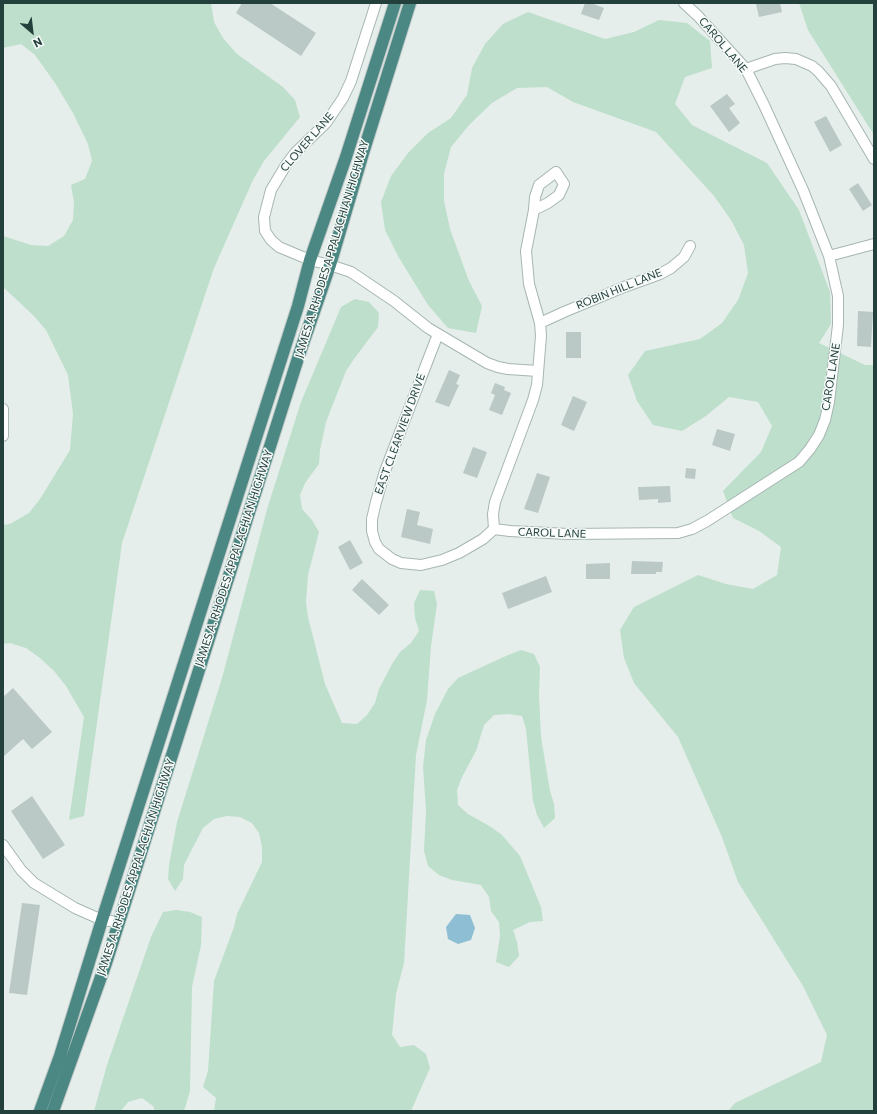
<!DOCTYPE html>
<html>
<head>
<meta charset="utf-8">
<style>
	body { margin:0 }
	#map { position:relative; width:877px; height:1114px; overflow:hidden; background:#e5eeeb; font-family:Commissioner,sans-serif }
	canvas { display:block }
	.frame { position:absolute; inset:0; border:4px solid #23403d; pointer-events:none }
	.north { position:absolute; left:12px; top:12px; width:40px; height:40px; -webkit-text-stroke:3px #f5faf8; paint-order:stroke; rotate:152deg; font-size:11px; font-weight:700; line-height:16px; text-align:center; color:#23403d }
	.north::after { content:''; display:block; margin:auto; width:14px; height:18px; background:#23403d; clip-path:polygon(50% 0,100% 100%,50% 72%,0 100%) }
</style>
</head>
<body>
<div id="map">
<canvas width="877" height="1114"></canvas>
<div class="frame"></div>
<div class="north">N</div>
</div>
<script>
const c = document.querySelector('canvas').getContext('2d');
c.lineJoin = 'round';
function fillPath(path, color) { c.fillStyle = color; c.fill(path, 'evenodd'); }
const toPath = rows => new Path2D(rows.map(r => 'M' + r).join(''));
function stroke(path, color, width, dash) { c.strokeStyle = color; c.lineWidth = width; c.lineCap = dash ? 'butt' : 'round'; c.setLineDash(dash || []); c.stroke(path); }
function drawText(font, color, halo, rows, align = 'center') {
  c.font = font + ' Commissioner,sans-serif'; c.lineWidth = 3; c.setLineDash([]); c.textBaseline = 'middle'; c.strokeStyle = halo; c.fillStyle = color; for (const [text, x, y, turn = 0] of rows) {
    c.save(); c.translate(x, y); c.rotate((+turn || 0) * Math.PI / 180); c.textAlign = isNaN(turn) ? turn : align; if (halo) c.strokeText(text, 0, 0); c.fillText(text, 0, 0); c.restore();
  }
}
fillPath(toPath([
	[3,3,211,3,214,22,223,38,237,54,283,87,295,100,300,117,264,161,253,180,214,268,122,543,84,816,69,820,84,717,66,686,54,671,40,658,26,648,10,643,3,644,3,525,10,524,29,513,40,499,70,450,73,414,68,375,46,330,33,315,3,287,3,236,31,245,48,246,64,236,73,220,74,202,71,185,85,179,92,161,88,144,73,113,55,83,35,55,21,44,3,48],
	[799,3,874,3,874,135,808,30],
	[528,12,605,39,634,32,659,20,687,23,710,41,712,68,685,77,675,104,692,125,767,163,799,210,830,292,831,324,819,343,865,365,874,365,874,1111,728,1111,735,1103,821,1062,827,1035,803,986,738,882,722,837,678,737,634,683,624,658,620,630,634,607,698,575,726,584,753,589,777,575,781,547,759,531,733,518,723,491,761,452,772,426,758,402,729,397,706,416,682,431,653,425,637,401,628,375,645,351,700,339,722,323,738,300,748,273,744,245,731,220,714,196,656,132,573,102,547,87,517,88,492,103,470,124,451,147,444,174,444,201,450,229,469,281,482,306,476,333,448,328,428,305,398,256,385,230,381,202,391,176,408,153,428,133,451,118,467,95,472,68,485,44,503,24],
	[355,299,369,302,379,313,378,327,354,359,346,371,326,422,320,450,319,464,305,483,300,495,302,509,312,520,319,532,308,575,306,603,308,617,325,684,342,723,357,724,367,715,375,703,379,689,392,664,400,652,411,643,419,631,415,618,414,603,420,590,434,591,437,604,431,646,427,700,416,755,404,963,396,994,392,1035,400,1047,414,1045,426,1054,430,1068,411,1111,214,1111,216,1098,203,1087,208,1071,214,981,234,927,237,914,262,862,262,847,259,833,252,823,240,817,227,816,214,819,203,828,190,853,184,865,183,879,175,891,168,879,169,865,177,822,222,678,268,506,301,402,341,307],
	[521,650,534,654,540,667,539,695,541,737,550,791,554,804,555,818,544,828,537,815,533,801,526,729,522,716,508,714,494,715,484,725,476,751,462,777,457,790,458,805,468,814,491,827,502,835,520,856,541,907,543,921,530,922,513,930,517,942,519,956,509,967,496,962,500,936,499,922,491,911,489,897,481,885,452,880,439,875,428,866,424,851,426,810,423,767,426,740,435,714,448,689,458,678,508,655],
	[176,910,190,912,202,917,201,945,192,987,190,1091,184,1111,155,1111,153,1106,142,1098,128,1102,121,1111,94,1111,107,1065,151,937,163,912]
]), '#bedfcb');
fillPath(toPath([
	[456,914,470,915,475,928,471,940,458,944,448,939,446,927]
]), '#8dbed3');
fillPath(toPath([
	[242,3,270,3,316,33,301,56,236,13],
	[585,3,591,3,604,8,599,20,581,14],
	[762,3,780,3,782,12,759,17,756,4],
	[727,94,735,104,729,108,740,123,729,132,710,106],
	[826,116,842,145,830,152,814,122],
	[858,183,872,205,863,211,849,189],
	[858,311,873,312,871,347,857,346],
	[566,332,581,332,581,358,566,358],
	[449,370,460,375,456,384,459,385,449,407,435,402],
	[495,383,505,387,504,390,511,393,502,415,489,410,495,395,491,393],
	[573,396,587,402,574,431,561,425],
	[717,429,735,434,730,451,712,445],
	[473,447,487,452,477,478,463,473],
	[686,468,696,469,695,479,685,478],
	[537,473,550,477,538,513,524,509],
	[670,486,671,502,658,503,658,499,639,500,638,487],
	[407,509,420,512,417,525,433,529,430,544,401,537],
	[350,540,363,563,350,570,338,547],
	[632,561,663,562,662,572,656,572,656,574,631,574],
	[610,563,610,579,586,579,586,564],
	[546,576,552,592,508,609,502,593],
	[362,579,389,605,379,615,352,590],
	[13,688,52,732,32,749,23,739,3,757,3,697],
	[32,796,65,845,43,859,11,811],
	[22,903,40,905,27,995,9,993]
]), '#bac9c5');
const minor = toPath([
	[376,3,351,81,343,98,326,123,295,153,286,165,271,190,264,217,265,231,271,240,279,247,310,260,330,265,351,272,394,301,428,328,487,363,498,367,508,369,538,371],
	[746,69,775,59,785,58,796,59,812,66,818,71,831,86,874,159],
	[556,172,564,184,559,195,548,203,534,210,535,197,539,185,556,172],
	[829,256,874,244],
	[540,323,564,312,624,287,660,274,671,268,684,257,690,246],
	[438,334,385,471,376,502,372,519,372,531,375,542,379,549,392,559,401,563,421,565,442,560,459,553,483,539,494,529],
	[3,409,3,436],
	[494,529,510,531,568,534,678,533,692,529,707,521,799,462,810,449,819,435,825,420,829,402,838,325,838,296,829,256,803,190,764,105,746,69,698,16,684,3],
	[494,529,493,514,495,502,533,400,537,385,541,336,540,323,529,284,526,251,534,210],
	[3,845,21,870,34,883,75,908,102,920,118,922]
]);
const trunk = toPath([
	[40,1111,60,1056,102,920,298,306,310,260,346,157,395,3],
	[53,1111,106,963,299,355,330,265,363,153,410,3]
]);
stroke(minor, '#a7b6b3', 12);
stroke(trunk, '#c1cac9', 14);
stroke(minor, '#fff', 10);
stroke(trunk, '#4c8883', 12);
drawText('11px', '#23403d', '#f5faf8', [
	["CAROL LANE",723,45,50],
	["CLOVER LANE",307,142,-49],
	["JAMES A. RHODES APPALACHIAN HIGHWAY",332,249,-73],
	["ROBIN HILL LANE",619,289,-22],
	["CAROL LANE",831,377,-81],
	["EAST CLEARVIEW DRIVE",400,434,-70],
	["CAROL LANE",552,533,2],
	["JAMES A. RHODES APPALACHIAN HIGHWAY",234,558,-72],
	["JAMES A. RHODES APPALACHIAN HIGHWAY",136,867,-72]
]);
</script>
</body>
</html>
